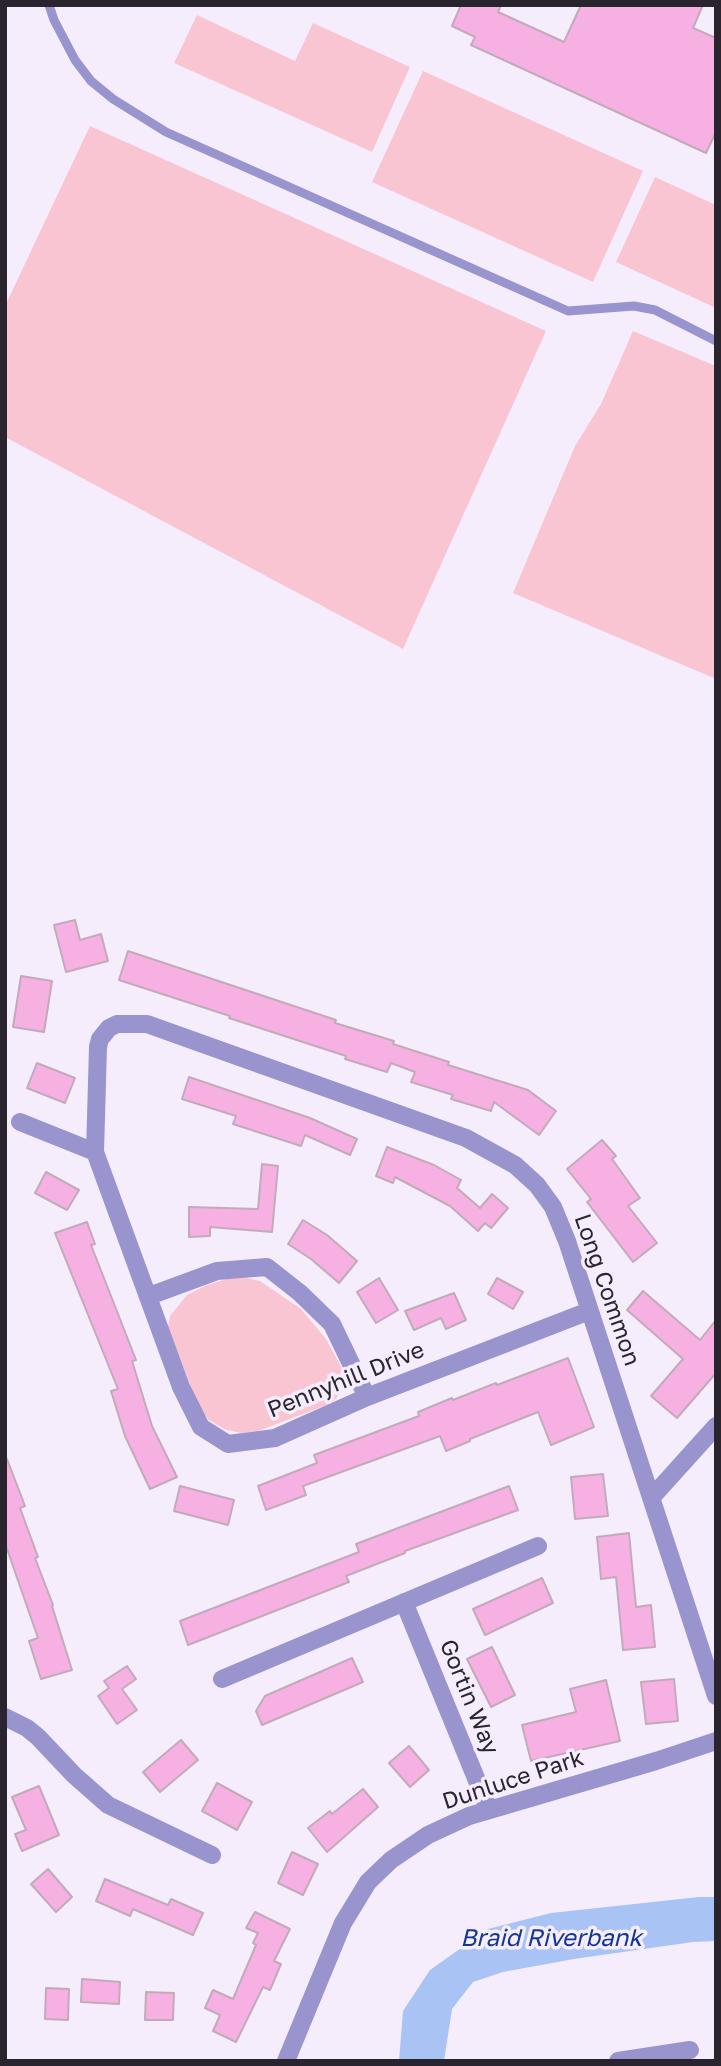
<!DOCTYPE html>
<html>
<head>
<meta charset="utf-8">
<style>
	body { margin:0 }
	#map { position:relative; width:721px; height:2066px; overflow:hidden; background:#f6edfc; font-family:"Golos Text",sans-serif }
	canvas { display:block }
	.frame { position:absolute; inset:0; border:7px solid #29242d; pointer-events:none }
</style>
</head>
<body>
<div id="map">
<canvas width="721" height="2066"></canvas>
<div class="frame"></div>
</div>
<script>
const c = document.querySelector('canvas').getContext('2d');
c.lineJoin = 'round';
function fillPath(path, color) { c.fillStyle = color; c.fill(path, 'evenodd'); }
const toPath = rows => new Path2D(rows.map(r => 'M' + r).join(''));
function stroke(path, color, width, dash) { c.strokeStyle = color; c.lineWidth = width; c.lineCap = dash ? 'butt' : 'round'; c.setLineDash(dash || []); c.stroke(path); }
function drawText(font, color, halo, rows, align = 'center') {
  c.font = font + ' "Golos Text",sans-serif'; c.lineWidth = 7; c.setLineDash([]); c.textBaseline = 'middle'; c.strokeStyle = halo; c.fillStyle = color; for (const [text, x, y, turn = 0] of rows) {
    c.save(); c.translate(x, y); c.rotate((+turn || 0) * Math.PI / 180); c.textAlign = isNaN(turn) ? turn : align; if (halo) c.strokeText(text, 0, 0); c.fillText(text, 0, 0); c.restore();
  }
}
fillPath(toPath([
	[197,15,295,61,313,23,410,67,372,152,174,63],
	[423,71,643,171,593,282,372,182],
	[90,126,546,331,403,649,5,437,5,306],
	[655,177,716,205,716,308,616,262],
	[633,331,716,366,716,679,513,593,575,446,601,404],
	[247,1278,260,1281,301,1309,326,1339,345,1374,342,1391,332,1403,258,1431,241,1433,224,1429,209,1420,199,1408,168,1327,170,1316,187,1295,207,1285,227,1279]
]), '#fac5d2');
fillPath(toPath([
	[699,1897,716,1897,716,1941,693,1942,574,1959,503,1972,473,1982,452,2009,444,2061,399,2061,403,2011,430,1970,488,1929,551,1913]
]), '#aac3f5');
const building = toPath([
	[461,5,501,5,498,12,564,42,581,5,703,5,693,28,716,38,716,132,706,153,471,45,475,37,452,26,461,5],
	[75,920,80,940,101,934,108,961,66,972,54,925,75,920],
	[128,951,336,1020,335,1023,394,1041,393,1044,449,1062,448,1065,528,1090,556,1111,539,1135,494,1102,491,1111,451,1099,453,1095,411,1082,415,1072,391,1063,387,1072,345,1059,346,1056,229,1018,230,1016,119,980,128,951],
	[21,976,52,981,44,1032,13,1027,21,976],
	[37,1063,75,1078,65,1103,27,1088,37,1063],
	[189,1077,310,1118,357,1139,350,1155,305,1135,301,1146,233,1124,236,1116,182,1099,189,1077],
	[602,1140,616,1156,612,1159,640,1198,628,1206,657,1243,633,1262,587,1202,591,1199,567,1169,602,1140],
	[387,1147,434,1165,461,1180,457,1188,480,1208,492,1194,508,1208,491,1228,485,1223,478,1231,450,1206,395,1177,393,1183,376,1176,387,1147],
	[262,1164,278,1166,272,1232,210,1227,210,1236,189,1237,189,1207,258,1209,262,1164],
	[46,1172,79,1190,67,1210,35,1193,46,1172],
	[303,1220,327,1235,357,1261,339,1283,311,1259,288,1244,303,1220],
	[87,1222,95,1244,91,1245,136,1360,132,1361,152,1426,177,1477,150,1489,125,1436,111,1391,118,1389,55,1233,87,1222],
	[379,1278,398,1310,376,1323,357,1292,379,1278],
	[497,1278,523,1292,513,1309,488,1294,497,1278],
	[643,1291,700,1340,716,1320,716,1373,677,1418,651,1396,683,1359,627,1310,643,1291],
	[454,1293,466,1320,446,1329,441,1318,414,1330,405,1311,454,1293],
	[568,1358,594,1427,551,1445,538,1412,470,1439,470,1441,446,1451,440,1436,303,1486,306,1495,266,1510,258,1486,317,1463,314,1455,419,1416,418,1412,452,1398,453,1400,496,1383,497,1385,568,1358],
	[5,1459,7,1459,25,1506,20,1508,38,1557,35,1558,53,1605,52,1606,72,1670,41,1679,29,1641,38,1638,5,1543,5,1459],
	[603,1474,608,1516,575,1519,571,1477,603,1474],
	[180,1486,234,1500,228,1525,174,1511,180,1486],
	[509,1486,518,1510,405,1551,405,1553,346,1576,349,1582,188,1645,180,1621,359,1552,356,1544,509,1486],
	[629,1533,636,1607,651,1605,655,1647,623,1650,616,1577,601,1579,597,1537,629,1533],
	[542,1578,553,1603,485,1635,473,1609,542,1578],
	[492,1647,515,1695,491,1707,467,1659,492,1647],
	[352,1658,363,1682,262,1725,256,1711,265,1696,352,1658],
	[127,1666,136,1679,122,1689,137,1710,117,1724,98,1696,109,1688,104,1681,127,1666],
	[674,1679,678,1721,646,1724,641,1682,674,1679],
	[606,1680,620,1741,531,1761,522,1725,576,1712,570,1689,606,1680],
	[181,1740,198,1760,160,1792,143,1772,181,1740],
	[409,1746,429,1770,410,1787,389,1763,409,1746],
	[217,1783,252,1802,237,1830,202,1811,217,1783],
	[39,1786,59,1835,22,1851,15,1834,26,1830,12,1797,39,1786],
	[363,1789,378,1807,327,1852,308,1828,330,1811,332,1814,363,1789],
	[292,1852,318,1864,303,1895,278,1883,292,1852],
	[48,1869,72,1897,56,1912,31,1884,48,1869],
	[105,1879,168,1905,171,1899,203,1913,193,1935,133,1909,130,1916,96,1901,105,1879],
	[255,1912,290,1929,274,1961,281,1964,270,1990,263,1987,236,2042,213,2031,220,2015,205,2008,213,1990,233,1999,256,1945,253,1943,258,1933,246,1928,255,1912],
	[82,1979,120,1982,119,2004,81,2002,82,1979],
	[46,1988,69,1989,68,2020,45,2019,46,1988],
	[146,1992,174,1993,173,2020,145,2020,146,1992]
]);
fillPath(building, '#f6b1e2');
stroke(building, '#c3aabb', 2);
stroke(toPath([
	[49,5,54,20,75,60,91,81,113,99,166,132,568,311,634,306,655,310,716,341]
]), '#9a94ce', 9);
stroke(toPath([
	[20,1122,95,1152],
	[149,1296,217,1271,267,1267,300,1293,332,1324,367,1397],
	[589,1311,367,1397,275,1438,228,1444,201,1427,181,1387,95,1152,98,1047,100,1039,109,1028,117,1024,147,1024,466,1138,515,1165,537,1185,553,1207,567,1241,716,1696],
	[652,1497,716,1426],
	[404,1602,489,1810],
	[222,1679,538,1546],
	[5,1717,27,1728,38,1737,74,1775,108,1805,212,1855],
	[286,2061,343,1923,368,1882,391,1860,428,1835,469,1816,656,1761,716,1741],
	[618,2061,690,2050]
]), '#9a94ce', 18);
drawText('23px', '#29242d', '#f6edfc', [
	["Long Common",607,1290,71],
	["Pennyhill Drive",346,1380,-22],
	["Gortin Way",469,1697,68],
	["Dunluce Park",513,1780,-18]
]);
drawText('italic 24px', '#123692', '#f6edfc', [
	["Braid Riverbank",551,1938]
]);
</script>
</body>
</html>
